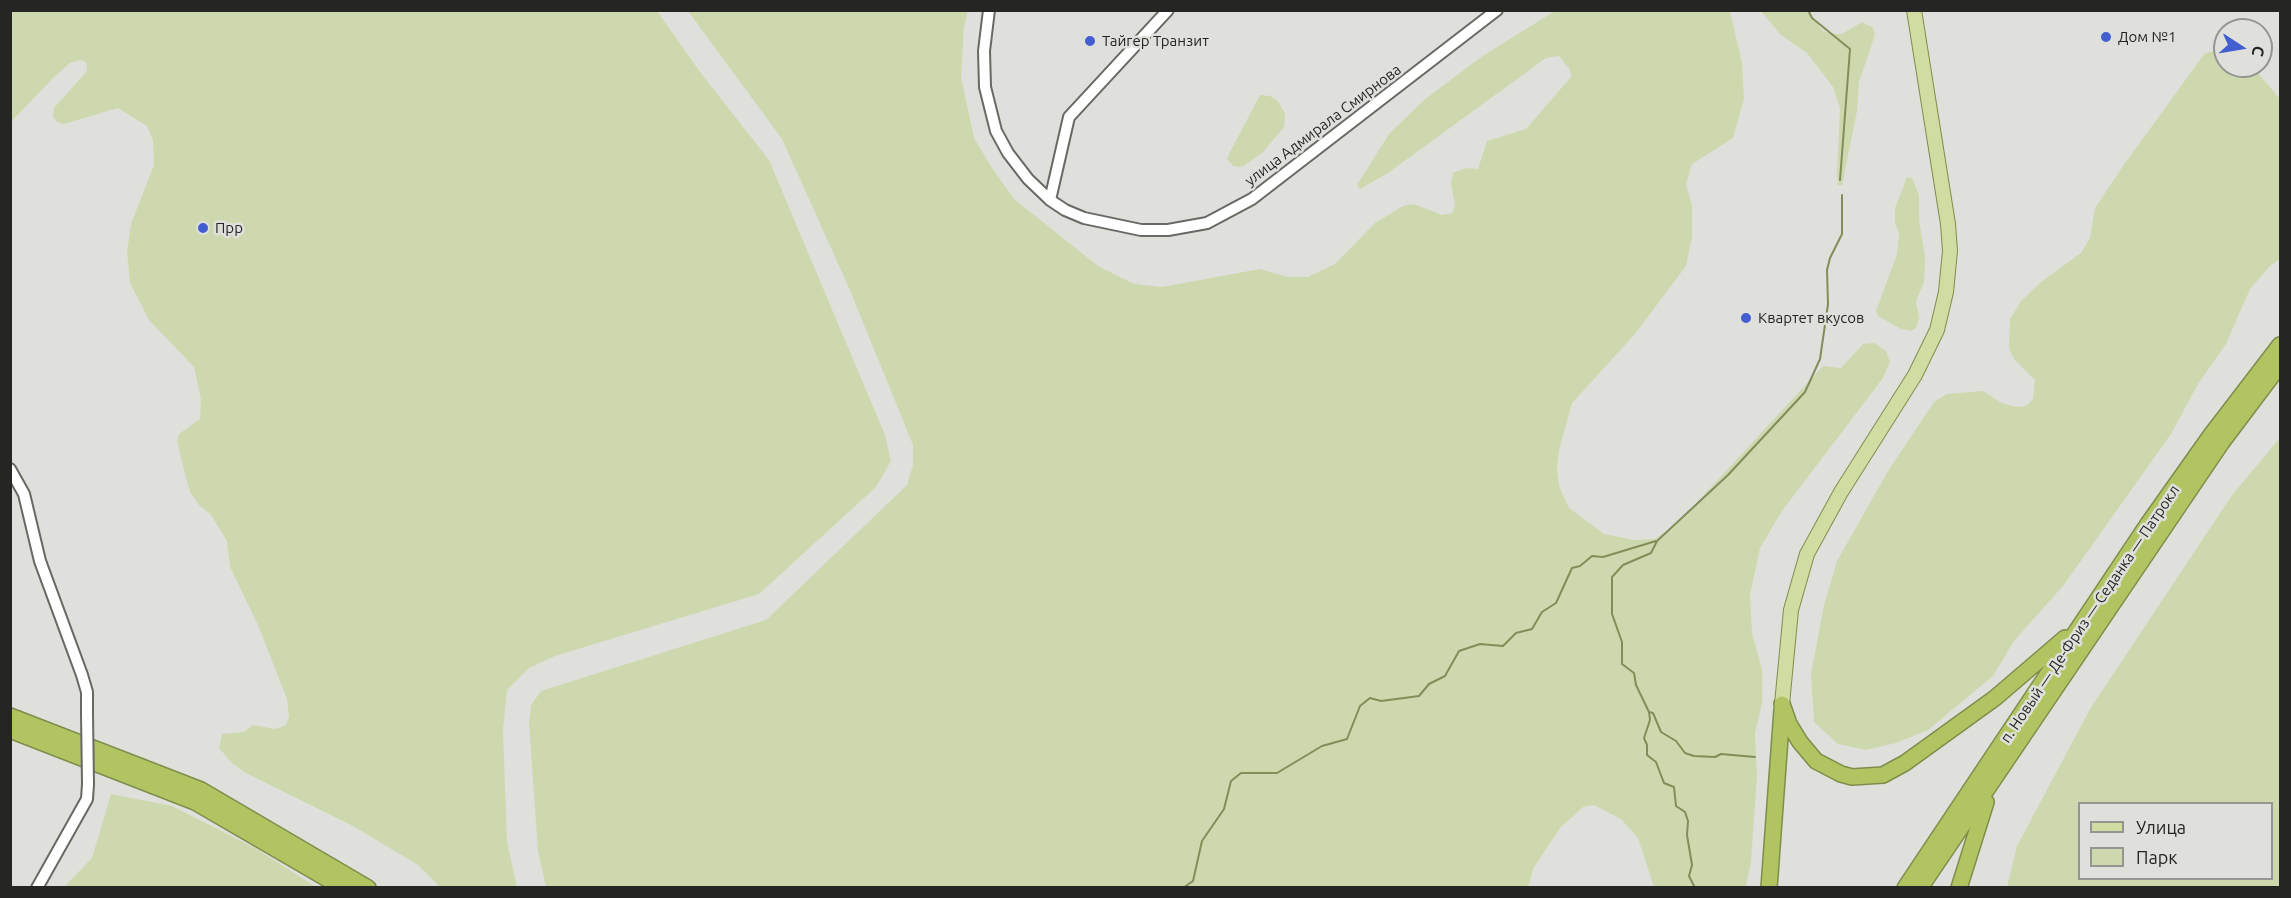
<!DOCTYPE html>
<html>
<head>
<meta charset="utf-8">
<style>
	body { margin:0 }
	#map { position:relative; width:2291px; height:898px; overflow:hidden; background:#dfe0db; font-family:Ubuntu,sans-serif }
	canvas { display:block }
	.frame { position:absolute; inset:0; border:12px solid #252524; pointer-events:none }
	.legend { position:absolute; left:2078px; top:802px; width:195px; height:78px; box-sizing:border-box; background:#dfe0db; border:2px solid #959592; margin:0; padding:8px 10px; list-style:none; font-size:18px; color:#252524 }
	.legend li { display:flex; align-items:center; gap:12px; height:30px }
	.legend b { width:30px; border:2px solid #959592 }
	.north { position:absolute; left:2213px; top:18px; width:60px; height:60px; box-sizing:border-box; background:#dfe0db; border:2px solid #959592; border-radius:50%; rotate:102deg; font-size:16px; font-weight:700; line-height:24px; text-align:center; color:#252524 }
	.north::after { content:''; display:block; margin:auto; width:21px; height:27px; background:#425ed1; clip-path:polygon(50% 0,100% 100%,50% 72%,0 100%) }
</style>
</head>
<body>
<div id="map">
<canvas width="2291" height="898"></canvas>
<div class="frame"></div>
<ul class="legend">
<li><b style="height:8px;background:#d0dca1"></b>Улица</li>
<li><b style="height:16px;background:#ced8ae"></b>Парк</li>
</ul>
<div class="north">С</div>
</div>
<script>
const c = document.querySelector('canvas').getContext('2d');
c.lineJoin = 'round';
function fillPath(path, color) { c.fillStyle = color; c.fill(path, 'evenodd'); }
const toPath = rows => new Path2D(rows.map(r => 'M' + r).join(''));
function stroke(path, color, width, dash) { c.strokeStyle = color; c.lineWidth = width; c.lineCap = dash ? 'butt' : 'round'; c.setLineDash(dash || []); c.stroke(path); }
function drawText(font, color, halo, rows, align = 'center') {
  c.font = font + ' Ubuntu,sans-serif'; c.lineWidth = 5; c.setLineDash([]); c.textBaseline = 'middle'; c.strokeStyle = halo; c.fillStyle = color; for (const [text, x, y, turn = 0] of rows) {
    c.save(); c.translate(x, y); c.rotate((+turn || 0) * Math.PI / 180); c.textAlign = isNaN(turn) ? turn : align; if (halo) c.strokeText(text, 0, 0); c.fillText(text, 0, 0); c.restore();
  }
}
fillPath(toPath([
	[11,10,657,11,700,72,769,160,885,435,891,461,876,487,759,594,555,656,529,668,507,690,503,730,507,842,517,887,440,887,418,865,353,826,246,773,232,763,219,748,222,734,244,732,253,725,275,729,286,725,289,716,287,699,258,625,230,567,227,541,211,515,199,505,190,492,185,474,177,441,179,434,200,419,201,400,194,367,149,320,130,283,127,252,131,224,154,165,153,140,147,126,118,108,64,124,57,122,53,116,54,108,87,71,86,62,80,60,70,63,53,78,11,122],
	[688,11,968,11,964,27,961,77,974,138,992,168,1014,199,1098,266,1134,284,1162,287,1260,269,1288,277,1308,277,1335,264,1375,223,1403,206,1414,204,1442,215,1452,213,1455,205,1451,183,1453,173,1466,168,1478,169,1487,141,1526,129,1571,77,1570,70,1559,56,1546,58,1388,173,1360,189,1357,185,1389,134,1424,100,1481,57,1555,11,1730,11,1742,63,1744,99,1733,138,1692,164,1686,184,1692,206,1692,237,1686,266,1635,334,1572,403,1559,450,1557,468,1559,486,1569,508,1604,534,1634,540,1655,539,1679,522,1823,366,1841,368,1863,344,1874,343,1886,351,1890,362,1883,378,1782,511,1760,548,1750,595,1752,633,1762,670,1762,704,1755,733,1757,775,1751,861,1746,887,1654,887,1638,838,1621,819,1594,805,1583,807,1560,828,1534,867,1528,887,546,887,538,851,529,723,531,705,541,691,766,620,907,485,913,465,913,445,849,288,782,139],
	[1761,11,1808,11,1823,31,1832,34,1842,34,1862,22,1873,28,1875,35,1859,82,1857,111,1842,185,1838,185,1837,175,1840,108,1833,87,1807,53,1780,34],
	[2223,49,2225,66,2252,66,2280,99,2280,259,2270,266,2250,289,2226,344,2198,384,2171,434,2063,586,2014,641,1993,676,1928,730,1896,743,1866,750,1838,744,1814,722,1811,674,1824,605,1837,561,1888,471,1934,402,1947,394,1983,391,2002,403,2016,407,2026,406,2033,399,2035,380,2014,359,2009,348,2010,319,2021,301,2041,282,2081,253,2090,238,2095,208,2123,166,2205,53],
	[1260,95,1270,96,1278,101,1285,114,1284,127,1262,153,1242,167,1233,166,1227,159,1229,154],
	[1907,177,1912,178,1919,195,1919,220,1925,257,1924,282,1916,301,1919,318,1916,328,1911,331,1901,329,1878,316,1876,311,1897,254,1899,233,1895,224,1895,208],
	[2280,438,2280,887,2007,887,2017,846,2090,709,2232,495],
	[2080,804,2272,804,2272,878,2080,878],
	[111,794,172,806,255,848,316,887,64,887,92,858]
]), '#ced8ae');
stroke(toPath([
	[1808,10,1812,18,1850,49,1840,180],
	[1649,712,1653,713,1661,732,1676,741,1685,753,1694,756,1715,757,1721,754,1755,757],
	[1183,888,1193,881,1202,841,1224,809,1231,781,1241,773,1277,773,1322,746,1347,739,1360,706,1370,698,1381,701,1419,696,1429,684,1445,676,1459,651,1480,644,1503,646,1516,633,1532,629,1542,612,1556,603,1572,568,1580,566,1592,556,1603,557,1656,541],
	[1695,888,1689,876,1692,865,1687,835,1688,821,1685,812,1676,806,1674,787,1664,783,1656,762,1647,755,1647,745,1644,738,1650,720,1649,712,1636,685,1634,673,1622,664,1622,642,1612,614,1612,577,1623,565,1651,553,1657,541,1728,475,1805,392,1820,359,1828,304,1827,270,1830,258,1842,234,1842,195]
]), '#828e59', 2);
const minor = toPath([
	[989,10,984,51,985,87,996,131,1008,153,1028,179,1050,200,1065,210,1084,218,1141,230,1168,230,1207,223,1252,199,1497,10],
	[1050,200,1069,117,1168,10],
	[10,469,24,494,40,561,82,675,87,692,87,714],
	[37,888,87,799,88,784]
]);
const major = toPath([
	[1782,704,1791,610,1807,554,1841,492,1915,375,1937,330,1946,292,1950,251,1948,224,1914,10]
]);
const highway = toPath([
	[1782,704,1789,724,1800,742,1816,761,1841,774,1852,777,1883,775,1905,763,1995,698,2065,638],
	[10,716,201,790,368,888],
	[10,730,195,802,343,888],
	[1769,888,1782,710],
	[1905,888,2148,524,2211,435,2280,345],
	[1920,888,2222,442,2280,365],
	[1959,888,1986,802]
]);
stroke(minor, '#686964', 14);
stroke(major, '#7f8d4c', 16);
stroke(highway, '#7f8d4c', 18);
stroke(minor, '#fff', 10);
stroke(major, '#d0dca1', 14);
stroke(highway, '#b0c562', 15);
const minorBridge = toPath([
	[87,714,88,784]
]);
stroke(minorBridge, '#686964', 14, []);
stroke(minorBridge, '#fff', 10);
for (const [x, y, r, color] of [
	[2106,37,6,"#425ed1"],
	[1090,41,6,"#425ed1"],
	[203,228,6,"#425ed1"],
	[1746,318,6,"#425ed1"]
]) { const dot = new Path2D(); dot.arc(x, y, r, 0, 2 * Math.PI); c.fillStyle = color; c.fill(dot); stroke(dot, '#dfe0db', 2); }
drawText('15px', '#252524', '#dfe0db', [
	["Дом №1",2118,37],
	["Тайгер Транзит",1102,41],
	["Прр",215,228],
	["Квартет вкусов",1758,318]
], 'left');
drawText('15px', '#252524', '#dfe0db', [
	["улица Адмирала Смирнова",1323,125,-37],
	["п. Новый — Де-Фриз — Седанка — Патрокл",2090,614,-56]
]);
</script>
</body>
</html>
